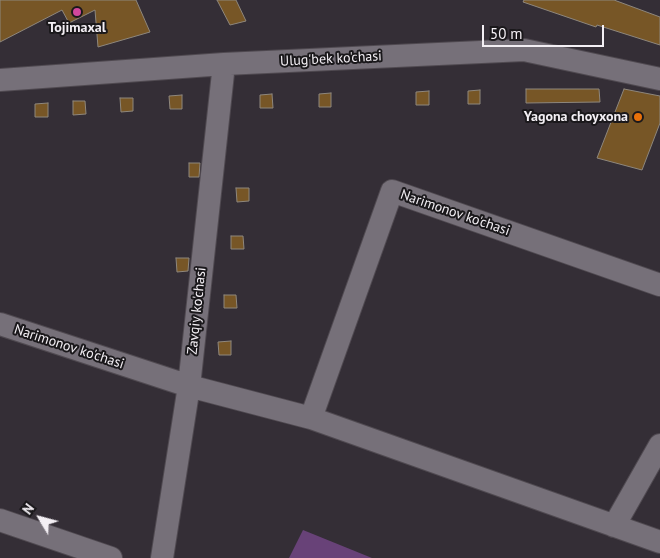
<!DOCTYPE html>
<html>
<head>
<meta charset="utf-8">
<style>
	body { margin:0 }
	#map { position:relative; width:660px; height:558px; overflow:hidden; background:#342e36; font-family:"PT Sans",sans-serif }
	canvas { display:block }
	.north { position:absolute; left:15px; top:493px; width:50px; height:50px; -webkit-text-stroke:4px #1a181b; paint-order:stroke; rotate:307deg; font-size:14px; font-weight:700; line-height:20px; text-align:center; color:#f3eff4 }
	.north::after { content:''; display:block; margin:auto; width:18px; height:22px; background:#f3eff4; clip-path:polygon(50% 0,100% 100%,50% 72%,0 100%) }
	.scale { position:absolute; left:482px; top:25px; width:122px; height:22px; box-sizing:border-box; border:2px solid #f3eff4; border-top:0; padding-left:6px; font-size:15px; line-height:18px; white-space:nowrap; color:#f3eff4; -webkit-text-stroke:4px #1a181b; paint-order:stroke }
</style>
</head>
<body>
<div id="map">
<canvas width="660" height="558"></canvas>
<div class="north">N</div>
<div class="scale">50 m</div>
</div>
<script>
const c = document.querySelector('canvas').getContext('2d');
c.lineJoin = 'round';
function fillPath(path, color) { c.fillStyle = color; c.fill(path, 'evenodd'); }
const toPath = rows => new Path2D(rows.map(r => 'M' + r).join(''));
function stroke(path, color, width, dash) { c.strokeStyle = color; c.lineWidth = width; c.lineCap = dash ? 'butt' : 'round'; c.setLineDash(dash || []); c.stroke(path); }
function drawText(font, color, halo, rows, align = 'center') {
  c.font = font + ' "PT Sans",sans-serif'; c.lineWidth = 4; c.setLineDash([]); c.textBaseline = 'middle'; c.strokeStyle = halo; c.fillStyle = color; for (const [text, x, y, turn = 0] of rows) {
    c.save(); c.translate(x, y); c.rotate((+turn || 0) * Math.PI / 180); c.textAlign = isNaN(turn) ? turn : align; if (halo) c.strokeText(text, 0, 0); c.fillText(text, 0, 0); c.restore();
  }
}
fillPath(toPath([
	[303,530,372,558,289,558]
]), '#684278');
const building = toPath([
	[0,0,136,0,150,32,98,47,95,10,69,23,62,10,0,42,0,0],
	[217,0,236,0,246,21,230,25,217,0],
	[524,0,614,0,660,17,660,45,597,25,596,27,523,2,524,0],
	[526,89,599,89,600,102,526,103,526,89],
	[624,89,660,96,660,123,642,170,597,158,624,89],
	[480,90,480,104,468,104,468,91,480,90],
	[429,91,429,105,416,105,416,92,429,91],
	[331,93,331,107,319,107,319,94,331,93],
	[272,94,273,108,260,108,260,95,272,94],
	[182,95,182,109,170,109,169,96,182,95],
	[120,98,133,98,133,111,121,112,120,98],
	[73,101,85,101,86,114,73,115,73,101],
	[48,103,48,117,35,117,35,104,48,103],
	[189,163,200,163,199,177,189,177,189,163],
	[236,188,249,188,249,201,237,202,236,188],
	[231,236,243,236,244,249,231,249,231,236],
	[176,258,189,258,188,271,177,272,176,258],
	[224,295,236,295,237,308,224,308,224,295],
	[231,341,231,355,219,355,218,342,231,341]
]);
fillPath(building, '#775626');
stroke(building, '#8e877d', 1);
const minor = toPath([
	[0,80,224,64,524,50,660,79],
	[0,324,189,386,311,418,660,542],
	[311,418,392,191,660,285],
	[0,520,111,558],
	[614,526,660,445],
	[162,558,189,386,224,64]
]);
stroke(minor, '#504a51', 24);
stroke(minor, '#767079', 22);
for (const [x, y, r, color] of [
	[77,12,5,"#d1479c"],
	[638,117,5,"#e8710a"]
]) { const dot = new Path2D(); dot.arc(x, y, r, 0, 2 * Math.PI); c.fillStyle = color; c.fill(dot); stroke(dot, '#1a181b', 2); }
drawText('bold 14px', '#f3eff4', '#1a181b', [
	["Tojimaxal",77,28],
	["Yagona choyxona",628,117,"right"]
]);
drawText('14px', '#f3eff4', '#1a181b', [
	["Ulug'bek ko'chasi",331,59,-3],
	["Narimonov ko'chasi",455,213,19],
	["Zavqiy ko'chasi",197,311,-84],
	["Narimonov ko'chasi",69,347,18]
]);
</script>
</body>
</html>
